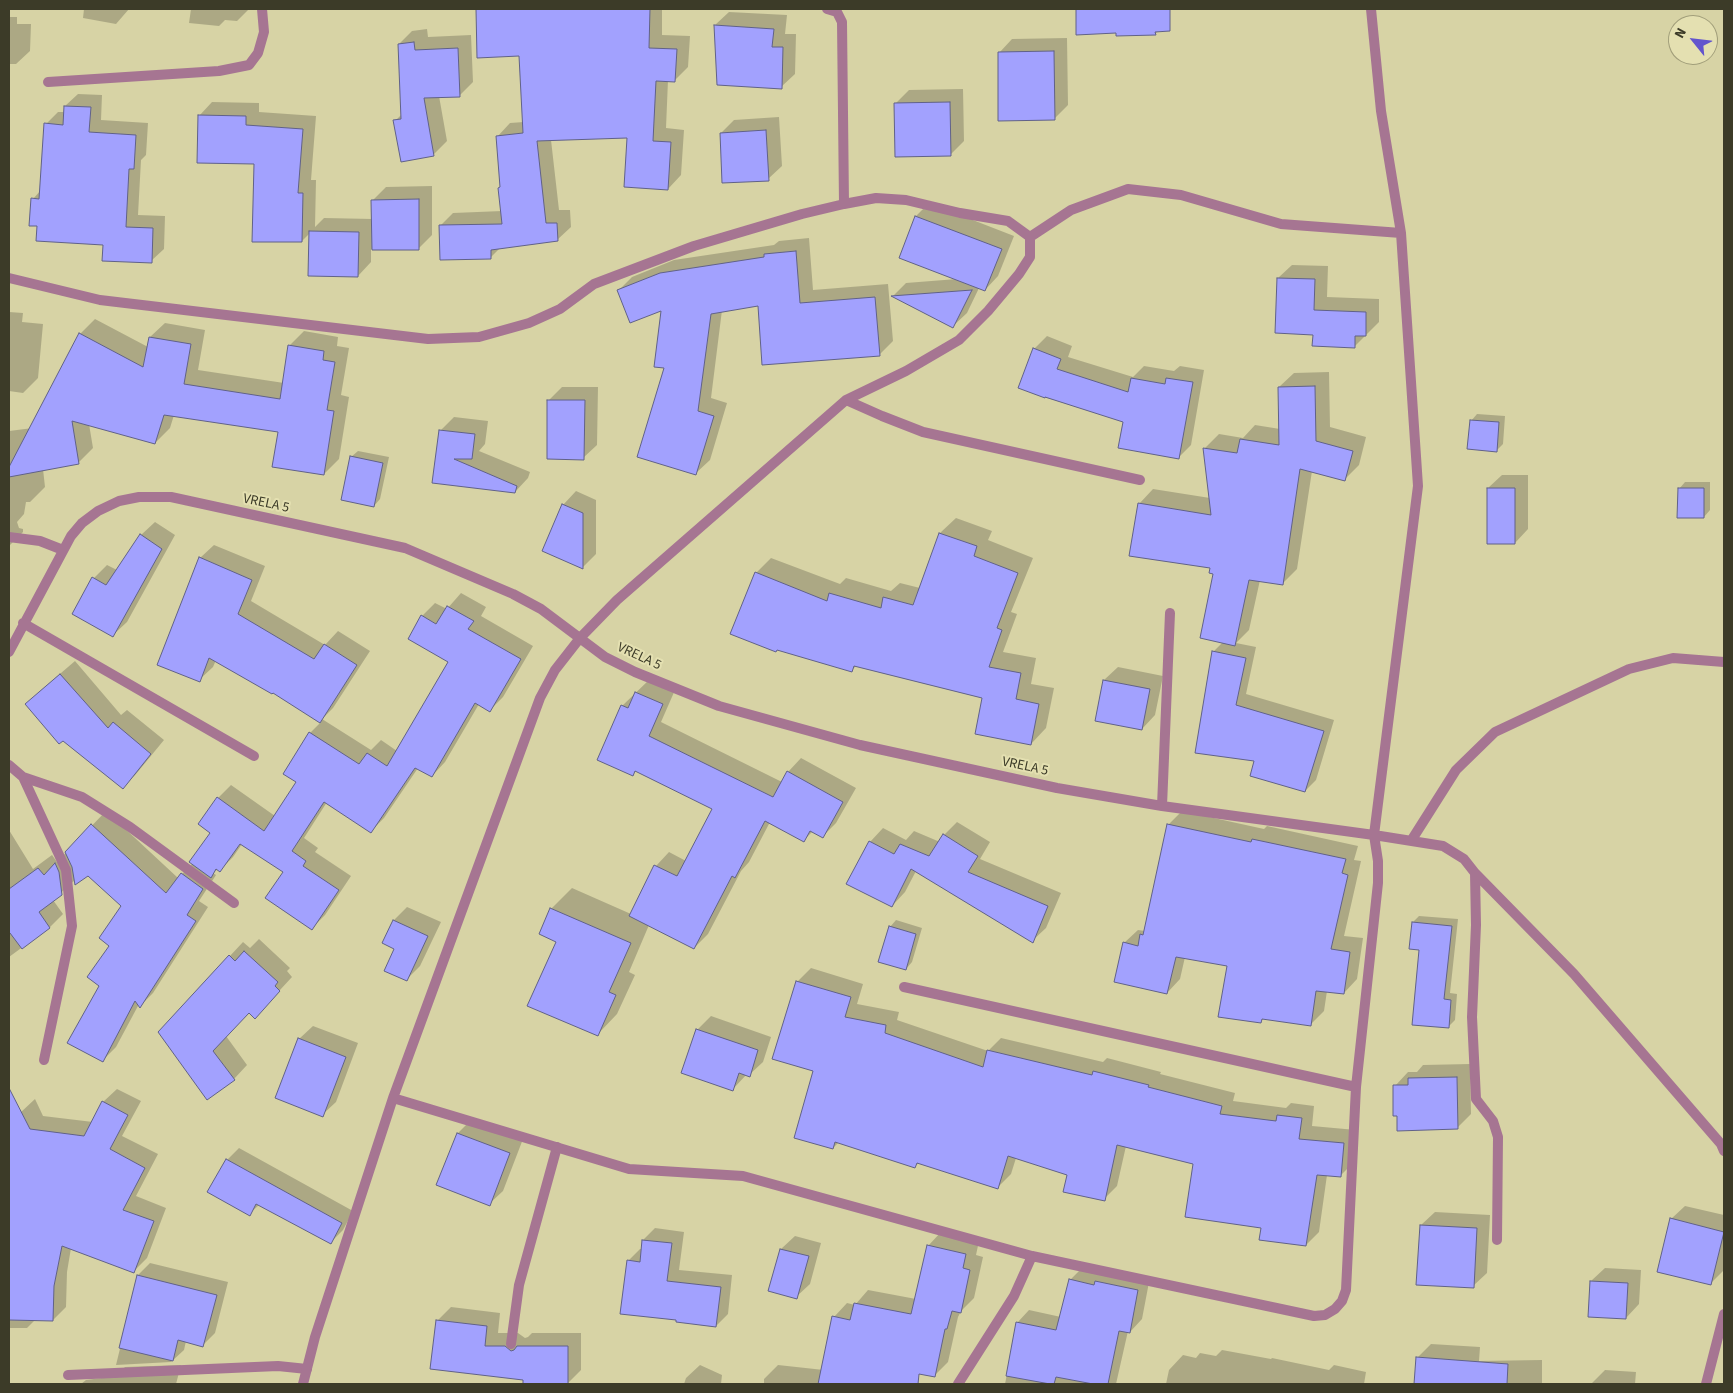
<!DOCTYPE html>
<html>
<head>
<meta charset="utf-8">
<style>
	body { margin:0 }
	#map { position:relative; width:1733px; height:1393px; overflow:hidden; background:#d7d3a5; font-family:"Source Sans 3",sans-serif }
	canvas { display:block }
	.frame { position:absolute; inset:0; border:10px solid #3c3b28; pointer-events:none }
	.north { position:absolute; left:1668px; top:15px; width:50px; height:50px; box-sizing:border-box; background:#e4e0b1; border:1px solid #a19e7a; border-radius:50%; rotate:299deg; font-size:14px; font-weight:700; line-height:20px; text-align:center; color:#3c3b28 }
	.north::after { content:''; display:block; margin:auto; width:18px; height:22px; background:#6255cd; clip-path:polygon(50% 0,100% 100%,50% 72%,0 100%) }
</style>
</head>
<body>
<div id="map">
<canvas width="1733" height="1393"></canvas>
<div class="frame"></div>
<div class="north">N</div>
</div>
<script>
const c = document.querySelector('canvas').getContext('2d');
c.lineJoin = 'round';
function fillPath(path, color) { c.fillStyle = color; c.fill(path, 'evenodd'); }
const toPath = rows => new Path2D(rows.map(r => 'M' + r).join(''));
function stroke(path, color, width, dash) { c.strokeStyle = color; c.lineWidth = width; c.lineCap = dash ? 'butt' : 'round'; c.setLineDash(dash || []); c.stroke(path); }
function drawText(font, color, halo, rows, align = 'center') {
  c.font = font + ' "Source Sans 3",sans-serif'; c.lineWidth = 4; c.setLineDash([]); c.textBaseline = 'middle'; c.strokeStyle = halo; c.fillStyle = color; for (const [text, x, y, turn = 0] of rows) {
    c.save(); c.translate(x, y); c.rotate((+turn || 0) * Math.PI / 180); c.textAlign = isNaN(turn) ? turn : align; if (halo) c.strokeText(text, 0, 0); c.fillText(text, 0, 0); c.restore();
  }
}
fillPath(toPath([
	[84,9,129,9,116,24,83,18],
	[191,9,249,9,237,21,225,20,219,26,189,23],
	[477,9,662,9,662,35,690,36,688,67,674,81,668,80,666,128,684,130,681,175,668,189,628,136,551,140,559,210,570,210,571,227,557,240,501,247,490,258,440,226,453,213,502,211,497,137,510,123,524,122,520,54,479,56],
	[1077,9,1168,9,1169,20,1155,34,1117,32,1077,33],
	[729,12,787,15,785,34,796,34,795,74,781,87,715,25],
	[9,17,17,17,17,24,31,24,30,51,16,64,9,64],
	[427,29,428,37,471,35,473,82,460,95,439,96,447,141,434,154,402,160,395,121,402,114,399,44,412,31],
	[1067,38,1068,105,1054,119,999,53,1012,39],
	[963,89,964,141,950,155,895,104,909,90],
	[78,94,102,95,101,120,148,123,146,155,141,160,138,215,165,216,164,249,151,261,104,244,38,225,33,199,41,190,46,124,58,112,65,112,65,106],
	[212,102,259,103,259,112,316,116,311,180,316,180,315,227,324,218,373,219,372,201,386,187,432,186,432,235,419,248,371,249,371,262,358,276,310,233,302,241,256,162,199,116],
	[779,117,782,166,768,179,721,133,734,120],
	[929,203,1014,236,998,276,985,290,979,288,967,313,953,326,893,296,906,283,957,279,900,257,916,216],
	[809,238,813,290,888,284,893,341,879,355,759,305,722,310,711,398,727,403,710,460,696,473,665,367,662,309,618,291,632,277,674,260,774,245,779,241],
	[1292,265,1328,266,1327,297,1379,299,1379,322,1354,347,1278,278],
	[9,312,23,313,22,322,43,324,38,378,23,393,9,391],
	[95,319,148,347,150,337,165,323,205,330,198,370,284,383,290,345,304,331,338,337,337,346,349,348,341,395,349,397,339,459,324,474,279,431,174,415,170,428,155,443,89,424,93,448,78,463,43,469,45,487,30,502,26,502,24,514,17,522,19,528,23,529,23,532,9,546,9,431,33,428,80,334],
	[1047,336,1072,346,1068,357,1133,377,1144,366,1174,371,1180,366,1204,370,1191,445,1178,458,1124,421,1044,397,1034,349],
	[1329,372,1330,427,1366,437,1359,465,1344,480,1312,471,1297,569,1282,584,1260,580,1249,630,1236,643,1256,647,1246,694,1334,720,1316,780,1305,791,1256,760,1213,652,1223,642,1215,573,1211,567,1139,504,1153,489,1210,498,1205,448,1219,434,1243,438,1255,425,1280,429,1279,387,1294,373],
	[562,387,598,387,597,445,583,458,548,401],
	[1477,414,1505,416,1503,444,1496,451,1471,421],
	[454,417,488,421,485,444,479,451,530,472,528,478,515,492,434,482,441,430],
	[358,451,389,457,380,499,374,506,351,457],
	[1502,475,1528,475,1528,529,1515,543,1488,488],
	[1685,482,1710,482,1710,510,1704,517,1679,489],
	[576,491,596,500,596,554,583,567,563,505],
	[956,518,992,531,988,540,1033,558,1011,612,1017,614,1003,652,1036,658,1031,684,1054,688,1046,728,1031,744,984,697,857,665,852,670,756,573,771,558,840,584,846,578,891,591,900,583,920,588,940,533],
	[155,522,175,535,127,622,113,635,94,578,107,565,117,570,141,535],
	[214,545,265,566,251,601,325,645,338,631,370,651,333,708,322,719,371,750,381,740,397,751,449,661,422,616,435,603,447,609,461,593,486,607,481,616,533,646,503,697,490,710,479,704,445,762,432,776,418,768,384,818,370,832,327,802,304,838,318,848,315,852,351,876,325,915,312,928,284,871,242,844,233,857,220,870,218,869,213,873,216,875,199,901,208,907,153,993,140,1006,139,1004,116,1047,102,1061,100,985,123,906,88,874,75,880,53,900,63,914,50,927,9,957,9,830,33,869,52,855,57,862,106,811,178,878,193,863,212,833,200,823,218,798,231,785,275,816,297,782,310,733,321,722,273,691,216,660,213,667,199,680,200,558],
	[75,661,121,715,127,710,164,740,136,774,123,787,40,691],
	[1118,667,1163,676,1155,715,1142,729,1104,680],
	[650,679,675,690,661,722,782,782,788,772,801,758,856,788,836,823,823,836,813,831,803,841,770,822,749,862,741,871,708,934,694,948,649,925,629,972,635,975,617,1014,597,1035,551,909,572,888,631,914,656,866,669,852,686,861,713,808,637,770,633,774,622,706],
	[1182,811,1264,829,1267,826,1358,846,1354,860,1361,861,1344,936,1363,938,1357,979,1344,993,1327,991,1324,1011,1310,1025,1264,1018,1260,1022,1228,965,1185,957,1180,979,1167,993,1124,943,1138,930,1145,931,1168,825],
	[957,822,990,842,980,859,1061,893,1046,928,1032,941,916,871,905,892,892,906,870,842,883,828,906,840,914,831,940,842,944,835],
	[407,907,441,922,420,966,406,980,396,948,384,942,394,920],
	[1419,916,1458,919,1450,993,1457,994,1455,1020,1448,1027,1420,948,1413,922],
	[896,920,922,928,912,962,906,969,890,927],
	[259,939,290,968,287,971,292,977,268,1003,250,1012,226,1036,247,1065,234,1079,159,1032,243,942,250,948],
	[811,968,863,984,857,1004,899,1012,897,1020,988,1051,1001,1038,1103,1062,1107,1058,1161,1072,1160,1074,1235,1093,1233,1101,1286,1108,1291,1103,1314,1106,1312,1126,1356,1130,1353,1163,1340,1176,1327,1175,1319,1232,1306,1245,1194,1163,1126,1146,1117,1186,1104,1199,1068,1174,1016,1158,1011,1174,998,1187,919,1163,915,1166,839,1142,833,1148,814,1071,774,1058,798,981],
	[711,1016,771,1037,763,1062,749,1075,747,1074,733,1089,697,1030],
	[313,1026,358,1043,336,1102,322,1115,299,1039],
	[1470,1064,1471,1114,1457,1128,1395,1086,1408,1072,1417,1072,1423,1065],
	[117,1089,141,1101,122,1136,158,1154,136,1196,166,1208,147,1258,134,1271,71,1248,67,1272,66,1307,53,1320,35,1320,27,1328,9,1328,9,1112,20,1113,35,1099,43,1116,93,1122,103,1102],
	[471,1120,523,1139,503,1191,489,1204,438,1185,458,1133],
	[239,1148,353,1211,343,1230,331,1242,259,1205,249,1214,209,1192,227,1160],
	[1685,1206,1724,1215,1724,1270,1711,1283,1671,1219],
	[1435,1212,1490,1215,1487,1273,1473,1286,1421,1225],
	[655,1228,684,1232,679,1270,732,1275,728,1314,716,1326,628,1261,640,1249,642,1249,643,1240],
	[941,1232,979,1241,976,1255,983,1257,974,1298,961,1311,958,1317,948,1362,934,1376,834,1317,847,1303,855,1305,868,1290,916,1299,928,1246],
	[795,1236,821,1243,810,1284,796,1297,777,1266,781,1249],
	[150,1263,228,1282,215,1333,203,1345,186,1341,184,1350,171,1362,116,1365,138,1275],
	[1083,1267,1150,1277,1142,1319,1130,1332,1128,1331,1116,1384,1005,1384,1017,1323,1029,1310,1061,1317,1070,1280],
	[1605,1268,1641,1270,1639,1304,1626,1318,1591,1281],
	[451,1307,500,1313,498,1333,518,1333,525,1338,528,1337,532,1333,581,1333,581,1370,567,1384,431,1368,437,1321],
	[1431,1344,1480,1347,1479,1361,1542,1360,1542,1384,1415,1384,1417,1358],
	[1222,1350,1271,1359,1272,1358,1329,1370,1334,1365,1366,1372,1364,1384,1166,1384,1169,1370,1183,1355,1196,1358,1200,1353,1216,1356],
	[181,1365,176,1384,81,1384,86,1380,117,1376,125,1367],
	[700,1365,722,1375,721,1384,684,1384,686,1378],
	[778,1365,833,1371,831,1384,764,1384,764,1379],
	[1605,1370,1636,1372,1635,1384,1591,1384]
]), '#0003');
const building = toPath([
	[476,9,650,9,649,48,677,49,675,82,656,81,653,141,671,142,668,190,624,187,627,138,537,141,546,223,557,223,558,241,491,250,491,259,440,260,439,225,502,224,498,188,500,187,496,136,523,133,519,56,477,58,476,9],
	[1076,9,1170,9,1170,31,1155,32,1156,35,1116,36,1116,33,1076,35,1076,9],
	[714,25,774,29,772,47,783,47,782,89,717,85,714,25],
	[414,42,415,50,458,48,460,97,424,98,434,156,401,162,393,120,401,119,398,44,414,42],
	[1054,51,1055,120,998,121,998,52,1054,51],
	[950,102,951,156,895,157,894,103,950,102],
	[64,106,91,107,89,132,136,135,134,169,129,169,126,227,153,228,152,263,102,261,103,245,36,241,37,226,29,226,31,198,39,199,44,123,63,125,64,106],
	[198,115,246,116,246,125,303,129,298,193,303,193,302,242,252,242,254,164,197,163,198,115],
	[766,130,769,181,722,183,720,133,766,130],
	[419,199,419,250,372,250,371,200,419,199],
	[915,216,1002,249,985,291,899,258,915,216],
	[309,231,359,232,358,277,308,276,309,231],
	[796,251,800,303,875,297,880,356,762,365,758,306,711,314,698,411,714,416,696,475,637,457,664,368,654,367,661,311,630,323,617,290,660,273,764,257,764,254,796,251],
	[1277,278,1315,279,1314,310,1366,312,1366,336,1355,336,1355,348,1312,346,1313,335,1275,333,1277,278],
	[972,290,953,328,891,296,972,290],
	[79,333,143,367,149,337,191,344,184,384,280,399,288,345,324,351,323,360,335,362,327,410,334,411,324,475,272,467,278,432,164,415,155,444,72,421,79,464,9,477,9,467,79,333],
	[1033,348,1061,359,1057,369,1128,392,1131,378,1165,384,1166,378,1193,382,1179,459,1118,448,1123,422,1045,397,1045,398,1018,388,1033,348],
	[1315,386,1316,441,1353,451,1345,481,1300,469,1283,585,1249,580,1235,646,1200,638,1213,574,1209,573,1210,568,1129,556,1138,503,1211,515,1203,448,1237,453,1240,439,1279,445,1278,387,1315,386],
	[547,400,585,400,584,460,547,459,547,400],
	[1470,420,1499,422,1497,452,1467,449,1470,420],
	[439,430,475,434,472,459,454,459,517,486,515,493,432,483,439,430],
	[350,456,383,463,374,507,341,500,350,456],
	[1487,488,1515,488,1515,544,1487,544,1487,488],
	[1678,488,1704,488,1704,518,1677,518,1678,488],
	[562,504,583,513,583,569,542,551,562,504],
	[939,533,977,546,974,556,1018,573,997,628,1002,630,989,667,1021,673,1016,699,1039,704,1031,745,975,734,982,698,854,666,852,672,777,650,776,652,730,634,755,572,827,601,829,593,881,608,883,597,913,605,939,533],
	[140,534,162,549,113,637,72,614,92,577,106,585,140,534],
	[199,557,252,580,238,614,314,659,324,644,357,665,320,723,273,693,272,694,209,658,200,682,157,665,199,557],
	[447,606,474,621,468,629,521,659,490,712,475,703,432,777,415,768,371,833,324,802,292,851,306,861,303,866,339,890,312,930,265,898,283,872,240,844,220,872,216,869,211,878,189,862,210,833,198,824,217,797,264,831,296,782,283,774,309,732,359,764,367,753,387,766,448,662,408,639,421,615,436,624,447,606],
	[1212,651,1246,658,1236,705,1324,731,1305,792,1250,776,1254,761,1195,753,1212,651],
	[60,674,108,728,113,722,151,754,123,789,63,741,59,744,25,704,60,674],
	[1103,680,1150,689,1142,730,1095,721,1103,680],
	[635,692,663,704,649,736,773,797,787,771,843,802,823,838,810,831,804,842,765,821,735,878,732,876,694,949,629,916,654,865,677,876,712,809,635,771,633,776,597,760,621,705,628,708,635,692],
	[91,824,166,893,181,873,203,889,187,915,196,921,140,1008,135,1001,103,1062,67,1043,99,986,87,977,109,946,99,938,121,906,88,876,75,885,72,867,65,852,91,824],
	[1167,824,1251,842,1252,839,1346,859,1342,873,1348,875,1331,949,1350,952,1344,994,1316,991,1311,1026,1262,1019,1261,1023,1218,1017,1227,966,1176,957,1167,994,1114,982,1123,942,1138,946,1140,934,1143,935,1167,824],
	[943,834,978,856,968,872,1048,906,1033,943,911,869,892,907,846,884,869,841,894,854,900,844,929,856,943,834],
	[55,863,59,872,62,895,39,912,50,928,22,949,10,933,9,934,9,889,38,868,44,875,55,863],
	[550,908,631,943,609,992,616,995,598,1036,527,1006,556,942,539,934,550,908],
	[393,920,428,936,407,981,384,971,394,949,382,943,393,920],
	[1412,922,1452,926,1444,999,1451,1000,1449,1028,1412,1025,1419,950,1409,949,1412,922],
	[889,926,916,934,906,970,878,962,889,926],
	[244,951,278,982,275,986,280,991,255,1019,249,1013,213,1051,235,1080,207,1100,158,1032,229,955,235,961,244,951],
	[796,981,851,997,845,1017,886,1025,885,1033,983,1067,987,1050,1092,1075,1093,1071,1149,1085,1148,1087,1222,1106,1220,1114,1276,1121,1277,1115,1302,1118,1299,1139,1344,1143,1341,1177,1317,1175,1306,1246,1259,1240,1261,1228,1185,1217,1193,1164,1117,1145,1105,1201,1063,1192,1067,1175,1008,1156,998,1189,917,1163,915,1168,835,1142,833,1149,794,1138,813,1071,772,1059,796,981],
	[696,1029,758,1050,750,1077,739,1073,733,1091,681,1073,696,1029],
	[298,1038,346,1057,323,1117,275,1098,298,1038],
	[1457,1077,1458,1129,1397,1131,1397,1116,1393,1116,1393,1085,1408,1085,1408,1078,1457,1077],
	[9,1088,30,1129,84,1136,102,1101,128,1115,110,1149,145,1168,123,1210,154,1221,134,1273,62,1246,54,1286,53,1321,9,1320,9,1088],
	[457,1133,510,1153,490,1206,436,1185,457,1133],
	[226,1159,342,1223,331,1244,256,1204,250,1216,207,1192,226,1159],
	[1670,1218,1724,1232,1711,1285,1657,1272,1670,1218],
	[1420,1225,1477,1228,1474,1288,1416,1285,1420,1225],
	[642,1240,672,1243,667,1281,721,1287,716,1327,676,1322,676,1320,620,1314,627,1260,640,1262,642,1240],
	[927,1245,966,1254,963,1268,970,1270,961,1313,952,1311,947,1329,945,1329,935,1377,919,1374,918,1384,818,1384,832,1316,850,1320,854,1303,911,1314,927,1245],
	[780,1249,809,1256,797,1299,768,1291,780,1249],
	[137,1275,217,1295,203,1347,178,1340,173,1361,119,1348,137,1275],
	[1069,1279,1094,1285,1095,1281,1138,1290,1130,1333,1119,1331,1108,1384,1093,1384,1056,1377,1054,1384,1050,1384,1006,1376,1016,1322,1056,1330,1069,1279],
	[1590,1281,1628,1283,1626,1319,1588,1317,1590,1281],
	[436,1320,487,1326,485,1346,505,1346,511,1351,514,1350,517,1346,568,1346,568,1384,523,1384,523,1380,430,1369,436,1320],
	[1416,1357,1508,1364,1507,1384,1414,1384,1416,1357]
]);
fillPath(building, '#a2a1fe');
stroke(building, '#606188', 1);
stroke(toPath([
	[511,1344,519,1285,557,1147],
	[68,1375,278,1366,307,1369]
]), '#a67592', 10);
stroke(toPath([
	[827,9,837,12,842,22,844,204],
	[1371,9,1381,111,1401,233,1418,486,1374,835,1443,846,1464,859,1475,873,1476,925,1472,1017,1476,1099,1493,1121,1498,1137,1497,1240],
	[48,82,219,71,249,65,258,53,264,32,262,9],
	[1030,237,1071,210,1128,189,1181,195,1281,224,1401,233],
	[9,278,100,300,428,339,479,337,529,323,560,309,594,284,694,246,802,214,844,204,876,198,906,200,960,213,1008,221,1030,237],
	[846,400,882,416,923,432,1140,480],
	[9,537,40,541,63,550],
	[23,623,254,756],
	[9,652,71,536,82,523,98,511,119,501,139,497,171,497,405,548,513,594,541,609,605,657,635,672,719,706,860,745,1057,788,1162,806,1374,835,1378,861,1378,883,1356,1087,1346,1290,1342,1301,1335,1309,1325,1315,1314,1316,1032,1256,743,1176,629,1169,393,1098],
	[9,765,23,777,66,870,72,926,44,1060],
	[23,777,82,797,130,827,234,903],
	[1162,806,1170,613],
	[1411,841,1456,770,1495,732,1629,669,1673,658,1724,662],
	[1475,873,1574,974,1721,1144,1724,1151],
	[904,987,1356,1087],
	[303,1384,315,1337,393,1098,540,698,555,670,580,638,617,600,846,400,906,371,959,340,988,311,1019,274,1030,257,1030,237],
	[958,1384,1014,1296,1032,1256],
	[1706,1384,1724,1314]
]), '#a67592', 10);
drawText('14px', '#3c3b28', '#e4e0b1', [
	["VRELA 5",266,504,12],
	["VRELA 5",639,657,25],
	["VRELA 5",1025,767,12]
]);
</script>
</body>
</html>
